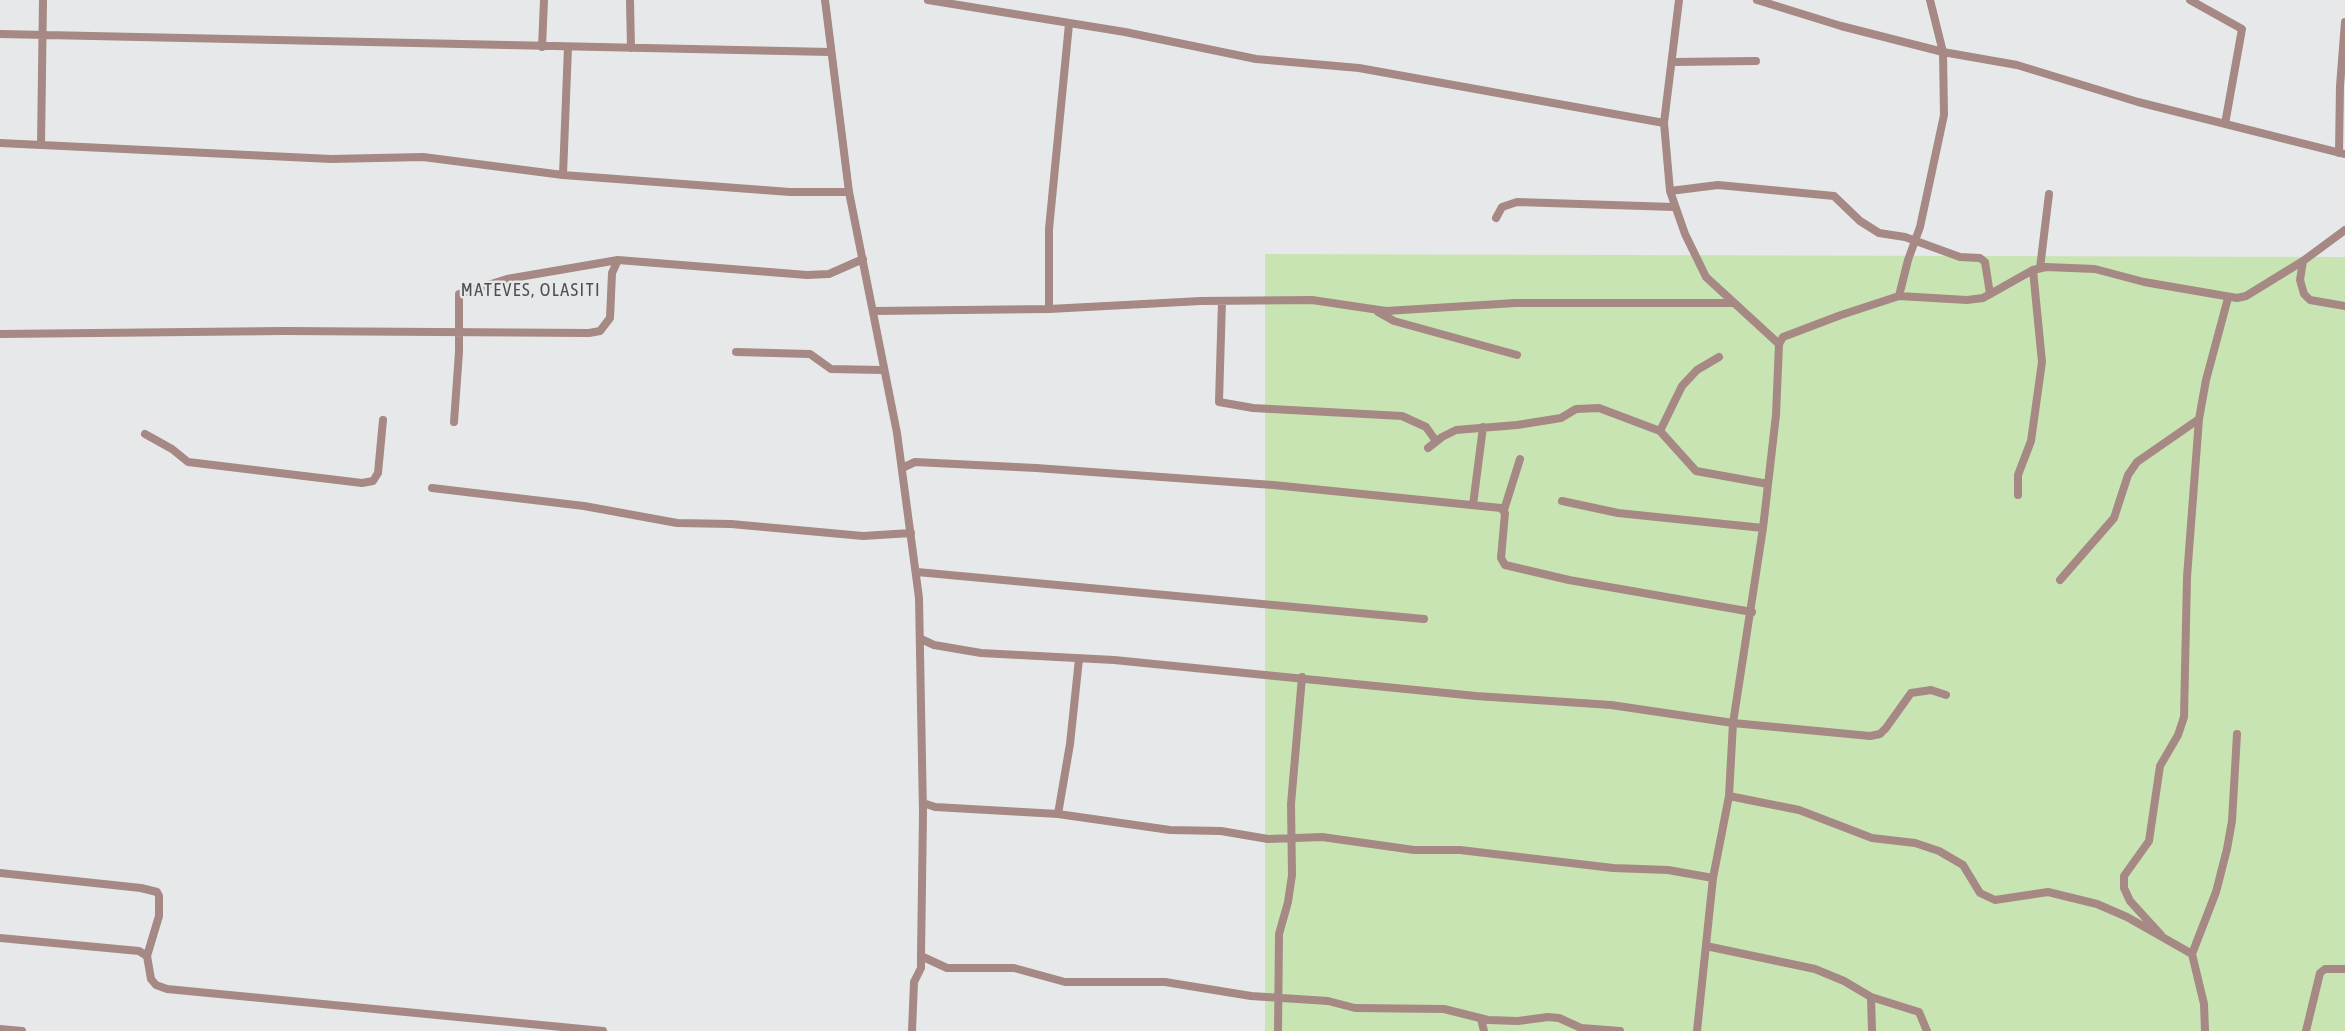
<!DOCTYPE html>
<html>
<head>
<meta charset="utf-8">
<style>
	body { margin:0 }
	canvas { display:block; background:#e7e8e9 }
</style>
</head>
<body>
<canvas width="2345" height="1031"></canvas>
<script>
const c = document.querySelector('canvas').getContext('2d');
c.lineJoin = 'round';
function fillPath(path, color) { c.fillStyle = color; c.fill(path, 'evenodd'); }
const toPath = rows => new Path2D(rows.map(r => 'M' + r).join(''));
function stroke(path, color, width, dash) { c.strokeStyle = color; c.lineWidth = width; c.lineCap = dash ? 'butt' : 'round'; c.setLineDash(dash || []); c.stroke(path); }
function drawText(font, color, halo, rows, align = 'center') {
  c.font = font + ' "Asap Condensed",sans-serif'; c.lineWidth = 5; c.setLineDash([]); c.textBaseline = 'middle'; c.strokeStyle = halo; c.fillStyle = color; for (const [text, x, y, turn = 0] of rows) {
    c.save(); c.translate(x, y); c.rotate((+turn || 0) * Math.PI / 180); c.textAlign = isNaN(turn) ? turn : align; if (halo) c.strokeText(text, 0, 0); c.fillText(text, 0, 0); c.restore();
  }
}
fillPath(toPath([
	[1265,254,2345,257,2345,1031,1265,1031]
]), '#c9e4b3');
stroke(toPath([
	[630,0,631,48],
	[825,0,849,192,897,433,919,598,923,813,921,956,921,968,914,982,912,1031],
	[928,0,1125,32,1256,59,1359,68,1664,123],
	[1679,0,1664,123,1670,191,1685,234,1706,277,1779,344],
	[1757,0,1841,26,1943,52,2017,65,2138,102,2345,154],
	[2190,0,2242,29,2225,124],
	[0,34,830,52],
	[542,47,544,0],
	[1672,62,1756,61],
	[0,143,331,159,423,157,563,175,790,192,849,192],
	[41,145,43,0],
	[2339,153,2340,86,2345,22],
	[563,175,568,47],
	[1670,191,1718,185,1834,196,1860,221,1879,233,1905,237,1960,257,1980,258,1985,262,1990,294],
	[1496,218,1502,207,1517,202,1674,207],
	[2303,261,2300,280,2304,294,2310,300,2345,306],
	[2040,268,2049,194],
	[1899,296,1908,260,1920,227,1944,115,1943,52,1930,0],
	[1222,301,1219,402,1253,408,1402,416,1426,427,1436,441],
	[1049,309,1049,229,1069,24],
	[873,311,1049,309,1201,301,1312,300,1386,311,1515,303,1732,303],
	[1378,312,1394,321,1517,355],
	[0,334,284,331,589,333,600,331,610,318,612,273,618,260,807,275,829,274,863,259],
	[736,352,810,354,831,369,882,370],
	[454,422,459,352,459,294,507,279,618,260],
	[1660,431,1682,386,1697,370,1719,357],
	[145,434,172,449,188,462,362,483,373,481,378,473,383,420],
	[1428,448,1442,437,1456,430,1517,425,1561,418,1576,409,1599,408,1660,431,1696,471,1768,484],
	[902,468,915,462,1036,468,1273,485,1501,508,1505,513,1501,558,1505,565,1569,580,1752,612],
	[432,488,584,506,677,523,731,524,863,536,911,533],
	[2018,495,2018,475,2031,441,2042,362,2033,270],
	[1562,501,1618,513,1763,528],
	[1473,505,1483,427],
	[1504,510,1520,459],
	[917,572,1424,619],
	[2060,580,2114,518,2128,475,2137,462,2199,419],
	[921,639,934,645,981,653,1114,660,1476,696,1611,705,1733,723,1870,736,1880,734,1886,728,1911,693,1931,690,1946,695],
	[1729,796,1799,810,1872,838,1915,843,1939,851,1963,865,1980,893,1995,900,2048,892,2097,904,2127,917,2192,954,2204,1004,2205,1031],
	[923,803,935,807,1058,814,1170,830,1221,831,1268,839,1322,837,1414,850,1460,850,1613,868,1668,870,1713,878],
	[1058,814,1070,744,1079,659],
	[0,873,141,888,157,892,159,896,159,916,147,956],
	[2161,935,2130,901,2124,888,2124,876,2149,841,2160,766,2178,735,2184,717,2187,577,2199,419,2206,380,2228,298],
	[0,938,139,951,147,956,151,979,156,985,167,989,603,1031],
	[1706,946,1815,969,1844,981,1871,997,1919,1012,1927,1031],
	[2192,954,2216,892,2227,849,2232,821,2237,734],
	[921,956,947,968,1014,968,1065,982,1165,982,1251,996,1328,1001,1355,1008,1444,1009,1488,1020,1518,1021,1548,1017,1559,1018,1581,1028,1620,1031],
	[1871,997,1872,1031],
	[1481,1019,1484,1031],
	[0,1029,22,1031],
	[1278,1031,1279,934,1288,902,1292,875,1291,804,1302,677],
	[1697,1031,1713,878,1729,796,1733,723,1763,528,1776,415,1779,344,1783,337,1841,315,1899,296,1967,300,1983,298,2033,270,2046,267,2095,269,2144,282,2237,298,2246,296,2303,261,2345,230],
	[2306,1031,2320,973,2325,969,2345,969]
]), '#a68884', 8);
c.letterSpacing = '1.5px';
drawText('18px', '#4e4f50', '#e7e8e9', [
	["MATEVES, OLASITI",531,290]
]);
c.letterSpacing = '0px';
</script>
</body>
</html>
